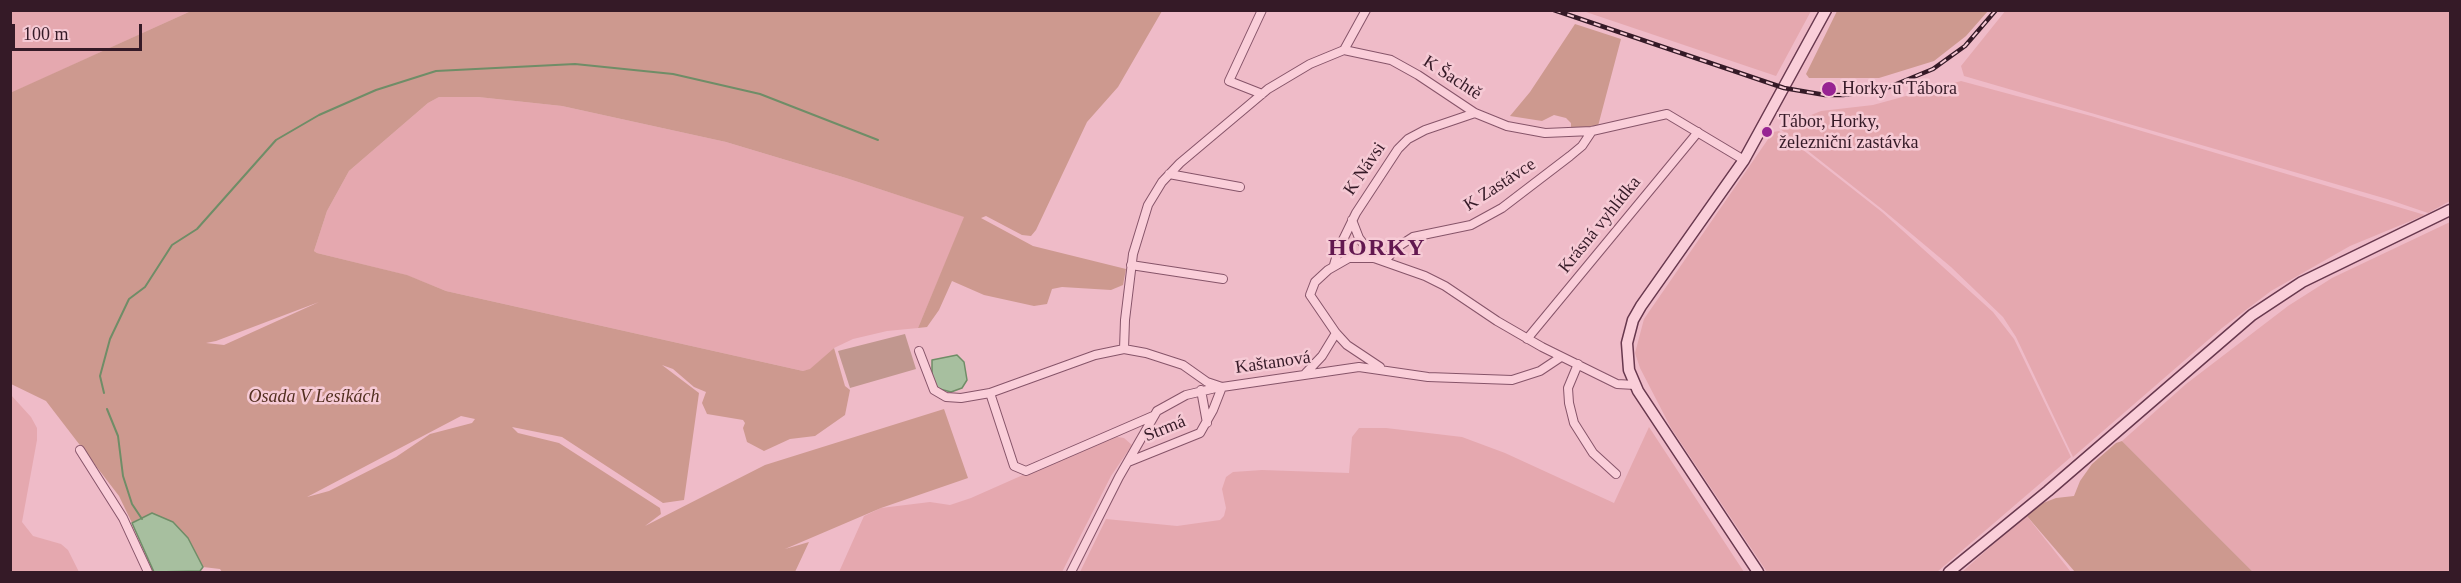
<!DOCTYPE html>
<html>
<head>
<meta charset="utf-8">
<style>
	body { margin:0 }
	#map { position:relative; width:2461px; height:583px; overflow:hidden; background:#efbbc8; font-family:"Times New Roman",serif }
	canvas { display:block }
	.frame { position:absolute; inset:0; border:12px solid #351a27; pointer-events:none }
	.scale { position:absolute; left:12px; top:24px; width:130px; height:27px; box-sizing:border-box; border:3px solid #351a27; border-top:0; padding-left:8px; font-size:18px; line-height:21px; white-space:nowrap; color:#351a27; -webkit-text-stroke:4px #f6cad5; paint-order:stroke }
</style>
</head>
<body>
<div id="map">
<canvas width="2461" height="583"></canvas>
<div class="frame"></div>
<div class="scale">100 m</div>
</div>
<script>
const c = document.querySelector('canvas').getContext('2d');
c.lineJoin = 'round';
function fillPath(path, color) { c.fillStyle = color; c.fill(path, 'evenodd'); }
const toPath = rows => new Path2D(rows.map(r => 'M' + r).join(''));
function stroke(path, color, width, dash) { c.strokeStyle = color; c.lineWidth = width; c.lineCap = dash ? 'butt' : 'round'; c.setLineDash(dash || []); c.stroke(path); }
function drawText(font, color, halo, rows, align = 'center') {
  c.font = font + ' "Times New Roman",serif'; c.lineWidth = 5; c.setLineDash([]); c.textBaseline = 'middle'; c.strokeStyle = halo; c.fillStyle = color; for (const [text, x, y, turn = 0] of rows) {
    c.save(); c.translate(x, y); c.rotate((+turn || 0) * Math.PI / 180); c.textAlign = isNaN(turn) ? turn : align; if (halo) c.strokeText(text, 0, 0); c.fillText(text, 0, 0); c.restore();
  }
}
fillPath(toPath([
	[2006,10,2450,11,2450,201,2428,213,2387,199,1964,76,1961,66],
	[10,11,191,11,11,93],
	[1583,11,1811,10,1811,11,1776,76],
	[1961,81,2091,116,2425,215,2350,246,2271,291,2222,328,2073,457,2016,337,2003,317,1951,267,1883,210,1779,128,1821,111,1873,105],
	[448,96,478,97,562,106,726,142,846,178,965,217,918,328,887,331,853,339,834,348,810,370,803,371,446,291,406,275,317,253,314,251,327,211,349,171,428,103,439,97],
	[1779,131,1882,212,1993,312,2014,339,2071,457,1937,572,1767,572,1671,428,1640,368,1635,353,1644,319,1773,132],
	[2450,222,2450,572,2253,572,2122,441,2186,384,2288,306,2332,278],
	[11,395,31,417,37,428,37,440,22,522,33,536,61,544,68,550,79,572,11,572],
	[1649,427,1744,572,1080,572,1106,519,1177,526,1220,520,1224,516,1226,508,1222,489,1226,477,1233,472,1262,470,1349,473,1352,437,1359,428,1386,428,1462,437,1505,453,1614,503],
	[1111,436,1124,438,1132,445,1111,476,1062,572,839,572,864,516,881,508,930,502,950,505,971,498],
	[2026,515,2071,572,1962,572]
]), '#e5a8af');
fillPath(toPath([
	[191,11,1162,11,1118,87,1087,122,1036,230,1031,236,1022,235,986,216,981,218,1033,246,1126,269,1123,285,1111,290,1062,287,1052,289,1047,304,1034,306,984,295,952,281,939,310,927,327,918,328,964,217,846,178,726,142,562,106,478,97,439,97,428,103,349,171,327,211,314,251,317,253,407,275,446,291,803,371,810,369,834,348,845,386,850,390,845,415,815,436,790,439,764,451,747,442,743,428,745,423,743,420,707,414,702,403,706,392,694,387,673,369,662,365,699,393,684,500,663,503,562,437,512,427,518,433,559,443,660,508,661,514,645,526,765,465,944,409,968,478,881,508,785,549,809,542,795,572,222,572,220,569,203,567,188,538,140,518,132,523,119,496,46,401,11,384,10,93],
	[319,302,224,345,206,343,216,341],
	[461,416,475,419,472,423,430,434,396,457,329,491,307,497],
	[1837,11,1837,10,1988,11,1966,36,1934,61,1879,78,1809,78,1806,74],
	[1575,24,1621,39,1598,126,1571,129,1571,123,1566,118,1554,115,1542,121,1510,116,1530,92],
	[2122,441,2253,572,2075,572,2026,515,2043,503,2056,498,2074,496,2080,481,2092,464,2116,443]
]), '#cd998f');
fillPath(toPath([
	[905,334,916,369,850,388,838,351]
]), '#c1978f');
const water = toPath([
	[957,355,964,362,967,380,962,388,951,392,936,388,932,381,932,360,957,355],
	[152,513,173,522,188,538,203,567,200,571,154,572,132,523,152,513]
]);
fillPath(water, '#a7bf9f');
stroke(water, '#6f8d67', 1.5);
stroke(toPath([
	[104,393,100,376,110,339,129,299,145,287,172,245,197,229,276,140,319,115,376,90,436,71,575,64,673,74,760,94,878,140],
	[107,409,118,436,123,476,132,504,142,519]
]), '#6f8d67', 2);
const street = toPath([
	[1262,10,1229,81,1262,94],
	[1344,50,1366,10],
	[1169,174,1240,187],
	[1352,220,1359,238,1374,258],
	[1385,261,1396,248,1413,237,1471,225,1502,208,1570,156,1582,146,1592,131],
	[1131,265,1223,279],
	[1334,265,1339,248,1356,213,1398,149,1408,139,1425,130,1475,113],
	[1527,339,1698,132],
	[1124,349,1125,320,1133,254,1148,205,1162,182,1180,163,1268,89,1310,64,1344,50,1391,60,1418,75,1475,113,1507,126,1545,133,1592,131,1667,114,1744,160],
	[919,351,934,390,946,397,961,398,990,393,1095,355,1124,349,1146,353,1183,365,1207,382,1222,387,1359,367,1428,377,1512,380,1540,371,1561,357],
	[1578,364,1568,388,1569,403,1574,423,1593,453,1616,474],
	[1380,367,1347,345,1336,333,1310,295,1315,282,1328,270,1349,258,1374,258,1425,276,1445,286,1497,321,1542,347,1617,384,1635,385],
	[1304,375,1322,356,1336,333],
	[1201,390,1207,423],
	[990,393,1014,466,1026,471,1153,416],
	[80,450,123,518,148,572],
	[1128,462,1200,433,1213,410,1222,387],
	[1071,572,1119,477,1157,411,1186,395,1220,387]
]);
const secondary = toPath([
	[1758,572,1638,391,1629,370,1627,343,1633,320,1641,306,1744,160,1826,10],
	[1949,572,2048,491,2252,315,2302,282,2450,210]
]);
stroke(street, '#865469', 10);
stroke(secondary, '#68384e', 13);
stroke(street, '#faced9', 8);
stroke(secondary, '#faced9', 10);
const rail = toPath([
	[1554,10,1784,88,1825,95,1843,95,1882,90,1933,69,1965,46,1996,10]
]);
stroke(rail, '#351a27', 4.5);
stroke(rail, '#f6cad5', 2, [7]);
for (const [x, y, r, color] of [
	[1829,89,8,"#972392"],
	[1767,132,6,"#972392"]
]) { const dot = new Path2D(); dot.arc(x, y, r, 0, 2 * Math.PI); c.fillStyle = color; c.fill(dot); stroke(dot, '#f6cad5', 2); }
drawText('18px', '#351a27', '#f6cad5', [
	["K Šachtě",1452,78,33],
	["K Návsi",1365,169,-56],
	["K Zastávce",1500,185,-33],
	["Krásná vyhlídka",1600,225,-51],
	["Kaštanová",1273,363,-8],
	["Strmá",1165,429,-22]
]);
drawText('18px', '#351a27', '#f6cad5', [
	["Horky u Tábora",1842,89],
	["Tábor, Horky,",1779,122],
	["železniční zastávka",1779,143]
], 'left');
drawText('italic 18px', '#522f20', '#f6cad5', [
	["Osada V Lesíkách",314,397]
]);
c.letterSpacing = '1.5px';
drawText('bold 24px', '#631850', '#f6cad5', [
	["HORKY",1377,249]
]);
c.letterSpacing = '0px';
</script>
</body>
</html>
